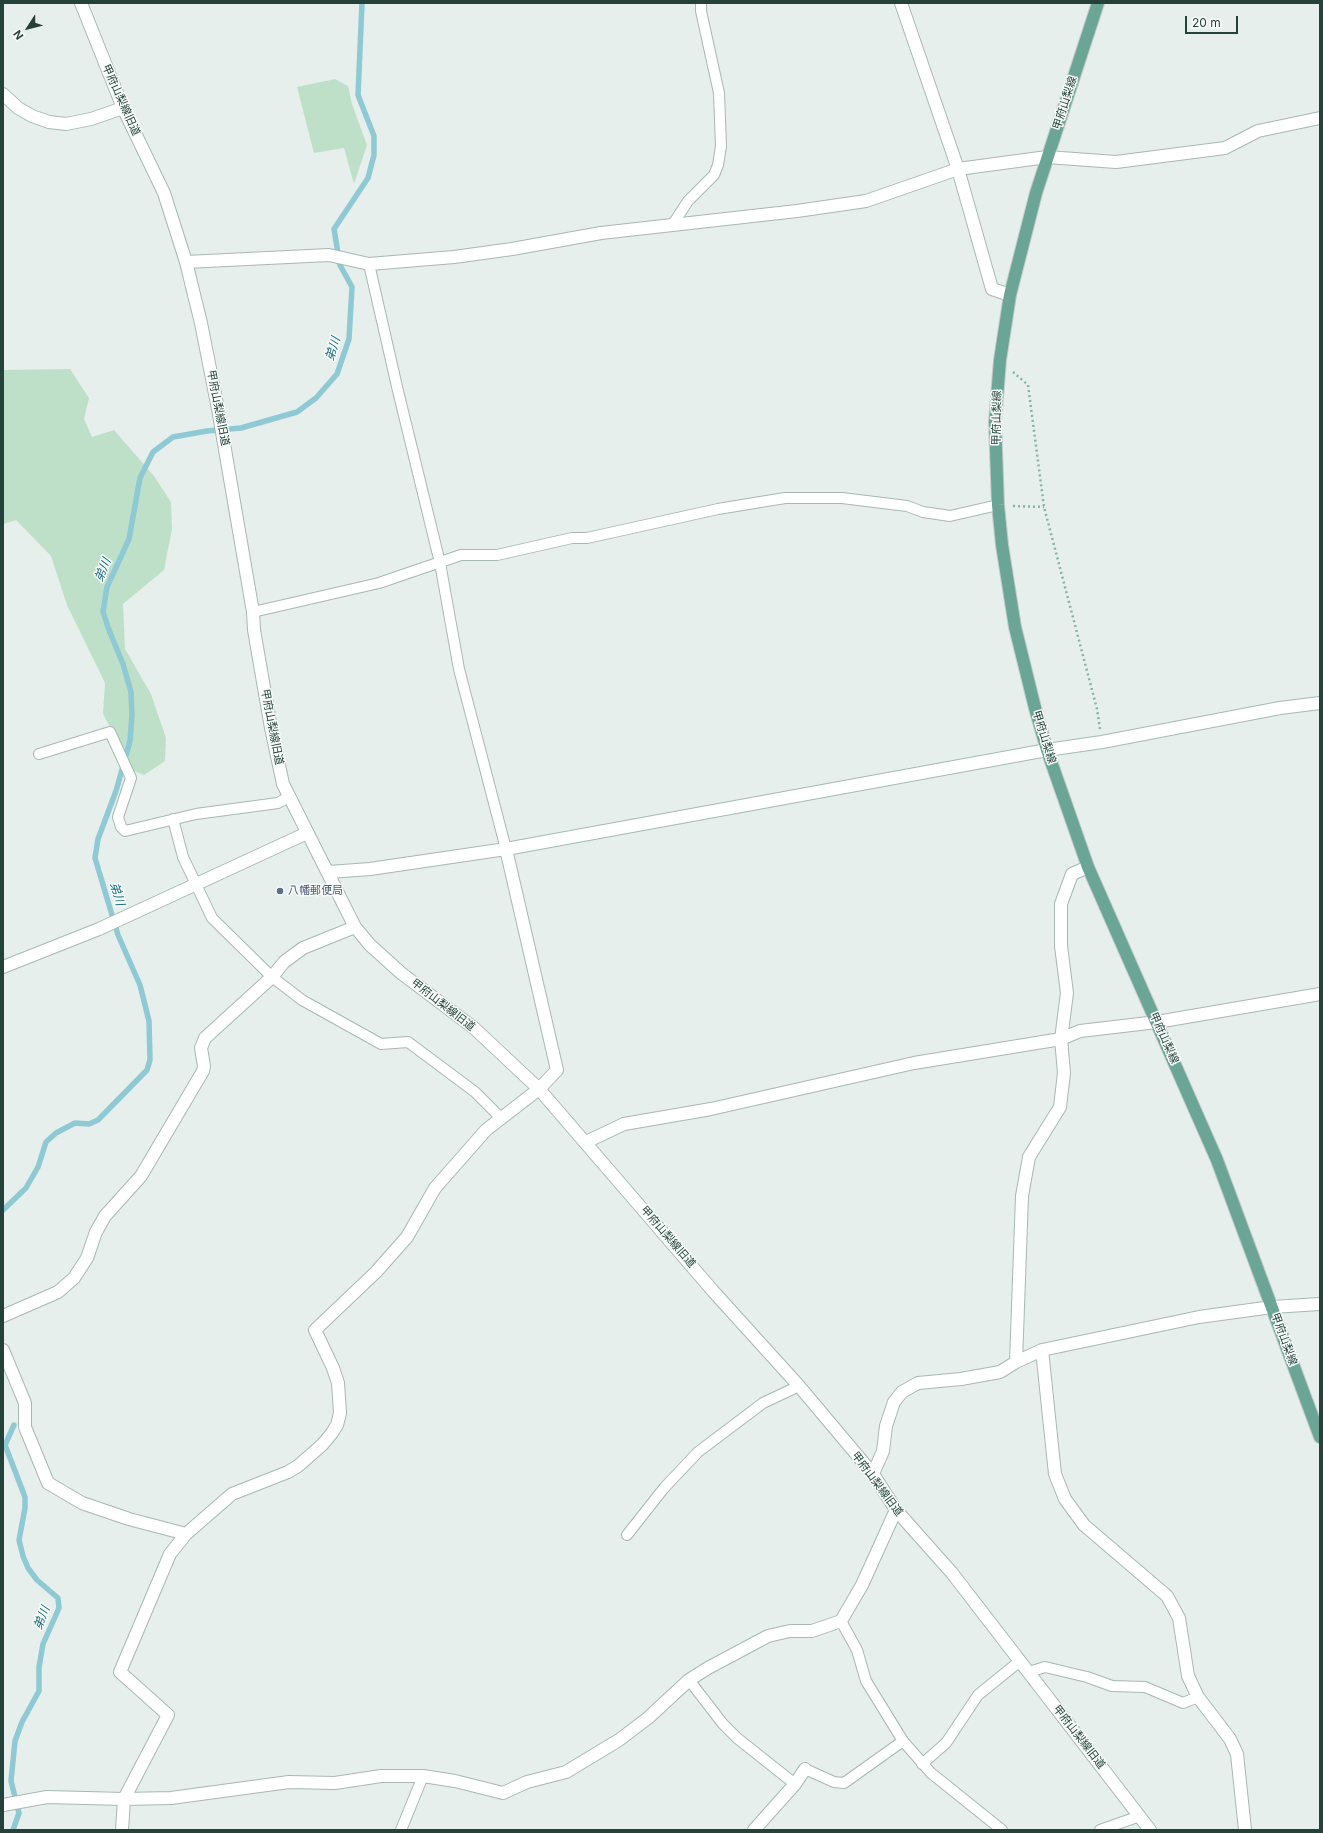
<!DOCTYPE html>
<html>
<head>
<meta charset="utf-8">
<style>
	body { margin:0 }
	#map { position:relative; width:1323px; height:1833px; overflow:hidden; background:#e6efeb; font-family:Inter,sans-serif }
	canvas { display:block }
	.frame { position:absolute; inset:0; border:4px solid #24423a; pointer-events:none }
	.north { position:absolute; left:8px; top:8px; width:40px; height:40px; -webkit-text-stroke:3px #f7fbf9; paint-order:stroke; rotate:234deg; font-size:11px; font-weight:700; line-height:16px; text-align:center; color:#24423a }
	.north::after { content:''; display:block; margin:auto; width:14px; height:18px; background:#24423a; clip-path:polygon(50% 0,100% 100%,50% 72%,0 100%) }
	.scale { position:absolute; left:1185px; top:16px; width:53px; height:18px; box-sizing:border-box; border:2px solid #24423a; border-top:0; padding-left:5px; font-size:12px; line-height:14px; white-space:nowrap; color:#24423a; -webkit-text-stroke:3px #f7fbf9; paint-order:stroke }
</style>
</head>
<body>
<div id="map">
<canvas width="1323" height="1833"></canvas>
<div class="frame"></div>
<div class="north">N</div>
<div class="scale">20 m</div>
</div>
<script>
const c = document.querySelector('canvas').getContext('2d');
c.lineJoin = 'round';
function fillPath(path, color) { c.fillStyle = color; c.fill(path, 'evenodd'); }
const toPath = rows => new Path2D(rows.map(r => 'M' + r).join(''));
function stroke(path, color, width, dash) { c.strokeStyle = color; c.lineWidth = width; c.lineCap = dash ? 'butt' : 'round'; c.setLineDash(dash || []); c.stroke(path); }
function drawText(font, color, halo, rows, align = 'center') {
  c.font = font + ' Inter,"Noto Sans JP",sans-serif'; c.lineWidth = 3; c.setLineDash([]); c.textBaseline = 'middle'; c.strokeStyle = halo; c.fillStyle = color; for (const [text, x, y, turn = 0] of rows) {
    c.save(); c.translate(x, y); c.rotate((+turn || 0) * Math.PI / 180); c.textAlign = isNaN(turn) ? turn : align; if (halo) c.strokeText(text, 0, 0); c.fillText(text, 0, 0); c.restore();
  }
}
fillPath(toPath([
	[335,79,348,86,352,104,367,145,354,184,344,148,314,153,297,87],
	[70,369,89,398,84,419,92,437,114,430,154,476,171,502,172,529,164,570,123,604,125,649,151,694,166,738,165,761,144,775,134,771,103,714,105,683,67,605,51,556,16,520,3,524,3,370]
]), '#bfe0c8');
stroke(toPath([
	[3,1210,26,1188,38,1167,46,1142,56,1133,75,1123,89,1124,98,1120,147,1070,150,1060,149,1021,140,985,118,935,95,858,98,839,116,791,130,741,132,715,131,692,123,664,109,630,103,612,107,587,129,539,140,478,153,452,173,437,207,431,241,428,297,412,316,398,337,374,349,339,352,287,340,265,334,229,368,178,374,155,374,136,358,95,362,3],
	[13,1830,19,1813,11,1781,15,1741,22,1722,39,1691,39,1667,43,1644,59,1608,58,1598,37,1580,28,1568,23,1556,19,1540,25,1508,25,1497,5,1445,14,1425]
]), '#8ec9d4', 5.5);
const lane = toPath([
	[673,224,688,201,714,175,718,165,721,146,719,93,701,11,701,3],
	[369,264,398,391,440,563,459,669,506,849],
	[253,612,379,583,461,555,497,555,572,538,587,538,718,509,785,498,842,498,907,506,923,512,950,516,998,505],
	[39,754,110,732,131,778,118,817,121,827,125,831,196,814,278,803,289,797],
	[173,819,183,857,212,918,272,977,302,1000,381,1044,408,1042,475,1092,500,1117],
	[627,1535,664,1488,698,1452,763,1403,799,1386],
	[841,1621,857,1650,866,1681,903,1741,931,1773,1002,1830],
	[1029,1672,1045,1667,1087,1677,1112,1686,1145,1687,1183,1703,1198,1697],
	[689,1680,723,1724,737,1738,795,1784],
	[922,1764,946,1743,978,1695,1020,1661],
	[805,1769,834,1782,844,1783,903,1741],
	[401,1830,423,1776],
	[1100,1830,1140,1816]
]);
const street = toPath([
	[81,3,123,108,164,193,186,262,201,323,218,409,253,612,254,630,271,728,283,784,355,927,370,945,401,973,474,1028,539,1089,713,1291,799,1386,873,1474,896,1510,952,1573,1150,1830],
	[901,3,958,169,992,289,1010,295],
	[186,262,329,255,369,264,454,257,512,249,601,233,797,211,866,201,958,169,1047,157,1116,162,1225,148,1258,131,1320,118],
	[3,967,99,929,307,833],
	[586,1142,624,1124,711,1109,914,1063,1061,1039,1080,1031,1157,1022,1320,994],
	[3,1316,58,1292,74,1278,87,1258,96,1232,105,1216,141,1176,203,1071,204,1066,201,1048,205,1038,272,977,284,962,303,948,355,927],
	[3,1350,25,1403,25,1427,48,1483,82,1503,129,1519,186,1534],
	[1042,1350,1055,1474,1065,1499,1084,1525,1167,1596,1179,1618,1188,1676,1198,1697,1230,1739,1237,1754,1245,1830],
	[1016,1362,1022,1196,1029,1157,1060,1107,1064,1073,1061,1039,1067,993,1061,946,1061,904,1072,874,1088,867],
	[873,1474,883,1451,886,1426,894,1402,902,1392,918,1383,961,1379,1000,1372,1016,1362,1042,1350,1199,1317,1272,1307,1320,1304],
	[3,1805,47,1797,124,1799,171,1798,289,1782,335,1783,381,1776,423,1776,455,1781,503,1793,527,1782,566,1772,619,1740,648,1718,689,1680,708,1668,768,1636,790,1631,812,1631,841,1621,862,1585,896,1510],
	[122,1830,124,1799,168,1715,120,1672,170,1554,186,1534,232,1494,288,1472,298,1466,322,1445,332,1433,337,1425,340,1413,338,1383,333,1368,315,1330,376,1272,407,1237,435,1188,486,1130,539,1089,557,1070,506,849,370,869,329,872],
	[754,1830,795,1784,805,1769]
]);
const secondary = toPath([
	[3,94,18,108,32,116,49,122,66,124,91,119,123,108],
	[506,849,1047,750,1102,742,1280,708,1320,703]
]);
const primary = toPath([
	[1098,3,1036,193,1010,295,1000,360,995,422,998,505,1002,545,1015,627,1035,708,1047,750,1088,867,1217,1160,1320,1437]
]);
stroke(lane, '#a8b8b2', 12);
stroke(street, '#a8b8b2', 14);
stroke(secondary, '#a4bbb3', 14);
stroke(primary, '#c2cac8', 14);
stroke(toPath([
	[1013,372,1028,385,1044,507,1097,709,1100,729],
	[1013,506,1044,507]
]), '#86b3a5', 2.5, [2, 3]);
stroke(lane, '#fff', 10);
stroke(street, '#fff', 12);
stroke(secondary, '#fff', 12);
stroke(primary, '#6aa596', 12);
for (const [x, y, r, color] of [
	[280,891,4,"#5c6f8a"]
]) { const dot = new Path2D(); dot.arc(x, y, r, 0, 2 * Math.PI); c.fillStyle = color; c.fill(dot); stroke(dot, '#f7fbf9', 1.5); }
drawText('11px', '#24423a', '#f7fbf9', [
	["甲府山梨線旧道",121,100,66],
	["甲府山梨線",1065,103,-72],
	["甲府山梨線旧道",218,408,79],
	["甲府山梨線",997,418,-89],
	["甲府山梨線旧道",272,727,79],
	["甲府山梨線",1044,737,73],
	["甲府山梨線旧道",443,1005,38],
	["甲府山梨線",1164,1038,66],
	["甲府山梨線旧道",668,1237,49],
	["甲府山梨線",1284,1339,70],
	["甲府山梨線旧道",877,1484,53],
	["甲府山梨線旧道",1079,1737,52]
]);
drawText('11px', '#4e5e75', '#f7fbf9', [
	["八幡郵便局",288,891]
], 'left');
drawText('italic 12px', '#1c6f80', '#f7fbf9', [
	["弟川",333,349,-73],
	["弟川",103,570,-67],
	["弟川",117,894,73],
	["弟川",42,1618,-69]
]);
</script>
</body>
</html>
